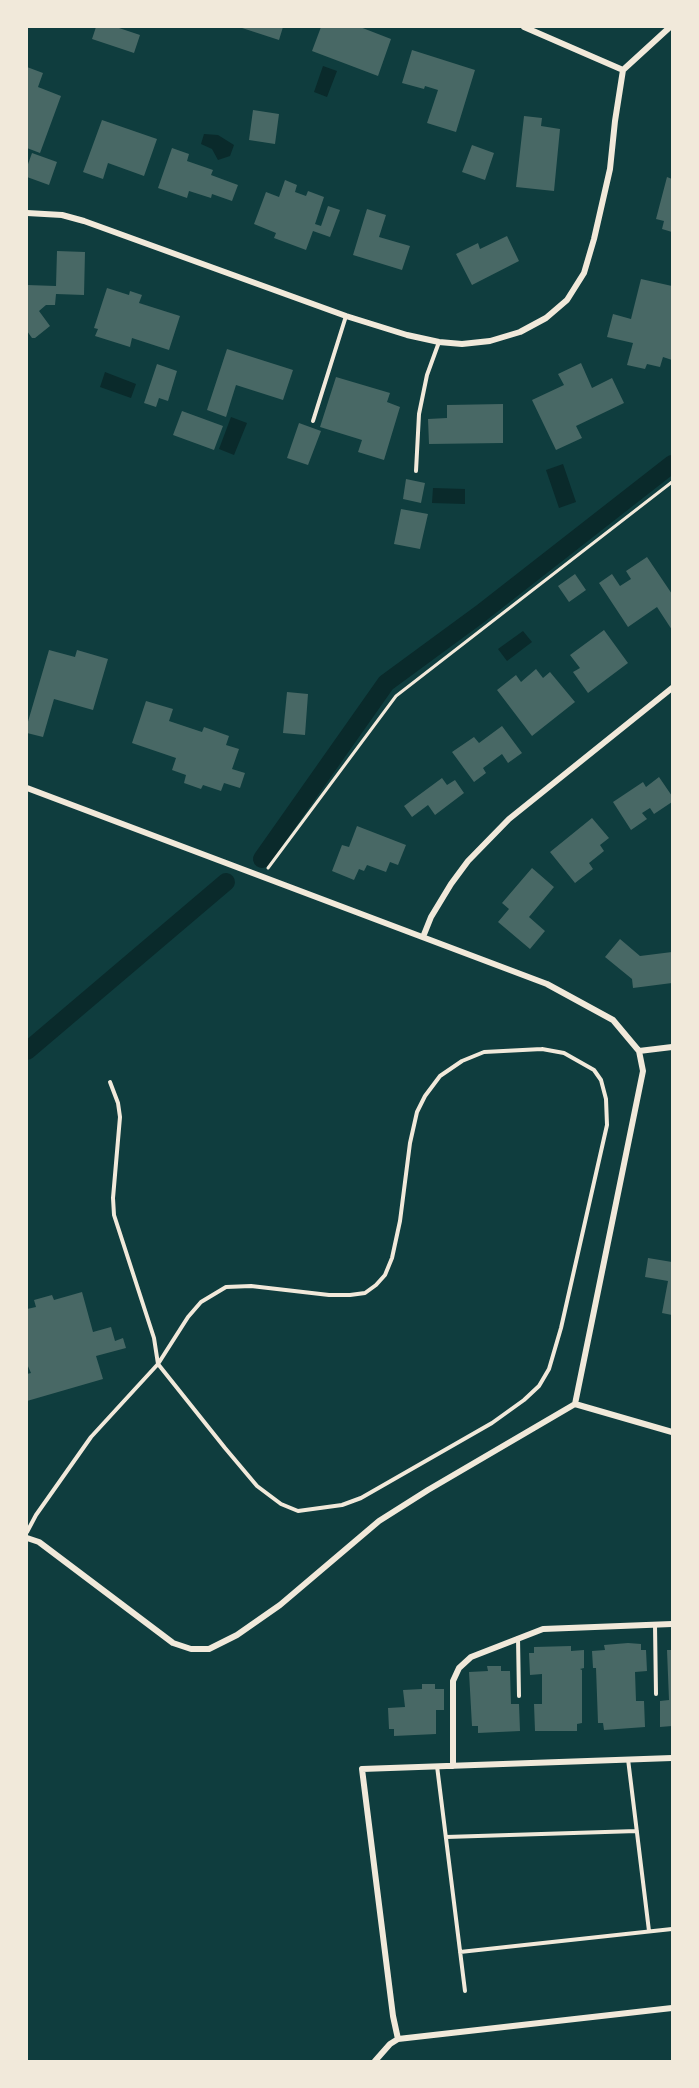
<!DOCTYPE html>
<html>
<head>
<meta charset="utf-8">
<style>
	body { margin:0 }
	#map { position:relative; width:699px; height:2088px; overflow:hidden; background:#0f3d3e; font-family:"PT Sans Narrow",sans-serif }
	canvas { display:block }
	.frame { position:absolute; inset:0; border:28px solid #f1e9da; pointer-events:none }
</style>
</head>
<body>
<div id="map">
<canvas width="699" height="2088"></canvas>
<div class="frame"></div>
</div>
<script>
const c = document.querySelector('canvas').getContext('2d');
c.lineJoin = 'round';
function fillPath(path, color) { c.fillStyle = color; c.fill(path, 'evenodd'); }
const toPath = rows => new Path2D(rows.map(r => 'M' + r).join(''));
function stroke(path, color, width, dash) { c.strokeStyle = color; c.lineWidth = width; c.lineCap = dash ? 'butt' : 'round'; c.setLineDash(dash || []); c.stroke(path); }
fillPath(toPath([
	[323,66,337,71,327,97,314,92],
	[204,134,218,135,234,145,230,156,218,160,212,149,201,144],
	[105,372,136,384,131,398,100,387],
	[231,417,247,423,234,455,219,449],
	[563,464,576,502,559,508,546,470],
	[433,488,465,489,465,504,432,503],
	[523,631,532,642,507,661,498,649]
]), '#0a2a2b');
stroke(toPath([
	[262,859,386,683,480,614,672,464],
	[27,1051,226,882]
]), '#0a2a2b', 18);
fillPath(toPath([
	[96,27,116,27,140,35,134,53,92,39],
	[239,27,283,27,279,40],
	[321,27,360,27,391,39,378,76,312,51],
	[412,50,475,70,456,132,427,123,438,90,425,86,424,89,402,83],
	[27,67,43,73,38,87,61,96,40,153,27,148],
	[253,110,279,114,275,144,249,140],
	[524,116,542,118,541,126,560,129,554,191,516,187],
	[102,120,157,139,144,176,108,163,103,179,83,172],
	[472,145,494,153,485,180,462,172],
	[172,148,189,154,187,161,213,170,211,175,238,185,232,201,212,194,211,198,189,191,187,198,158,188],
	[32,153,57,162,49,185,27,177,27,167],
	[667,177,672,179,672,232,662,229,664,221,656,219],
	[285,180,297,185,295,192,306,196,308,191,324,197,315,224,321,226,328,206,340,210,330,237,313,231,306,250,274,238,276,233,254,224,266,192,279,197],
	[367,209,386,215,379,237,410,246,402,270,353,255],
	[507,236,519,261,472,285,456,254,478,243,480,249],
	[57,251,85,252,84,295,56,294,55,305,46,305,39,311,50,326,35,338,32,338,27,331,27,285,56,286],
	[641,279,672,286,672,360,663,357,660,367,647,364,645,369,627,365,633,343,607,337,613,314,631,319],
	[107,288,129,295,130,291,142,295,139,303,180,316,169,350,132,338,130,347,95,336,98,329,94,328],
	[227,349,293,370,283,400,236,385,226,417,207,410],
	[581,363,592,388,612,378,624,403,576,426,582,438,556,450,532,400,564,385,558,374],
	[157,364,177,371,168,401,159,398,156,407,144,403],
	[336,377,390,393,387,402,400,407,384,460,358,452,362,440,320,427],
	[503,404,503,443,429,444,428,419,447,418,447,405],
	[182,411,223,426,214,450,173,435],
	[299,423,321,431,308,465,287,458],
	[406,479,425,483,421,503,403,499],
	[401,509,428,514,420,549,394,544],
	[647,557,672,594,672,630,657,607,628,627,599,583,612,574,620,586,631,579,626,571],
	[575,574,586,590,569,602,558,586],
	[604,630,628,663,588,693,573,672,580,668,570,655],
	[49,650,75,657,77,650,108,659,93,710,54,699,43,737,27,733,27,725],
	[536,669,543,678,550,672,575,702,532,736,497,690,516,675,521,682],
	[287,692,308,694,305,735,283,733],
	[146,701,173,709,169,721,202,732,204,727,229,736,226,745,239,749,232,769,245,773,240,788,224,783,221,791,203,785,201,789,184,783,186,775,172,770,176,758,132,743],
	[502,726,522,753,508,763,502,754,483,768,486,773,474,782,452,752,474,737,479,743],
	[659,777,672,796,672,802,654,814,650,808,642,813,647,819,631,830,613,802,643,782,646,787],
	[442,778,447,785,455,780,464,793,435,815,428,805,412,817,404,806],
	[592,818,609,838,600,845,604,851,589,863,593,869,575,883,550,852],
	[357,826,406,845,398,865,390,862,386,872,367,865,364,871,359,869,354,880,332,871,342,845,349,847],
	[532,868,554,887,529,917,545,931,530,949,498,922,509,909,502,903],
	[620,939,640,956,672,952,672,983,633,988,632,979,605,957],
	[648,1258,672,1262,672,1315,662,1313,668,1281,645,1277],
	[82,1292,93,1332,111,1327,115,1341,123,1338,126,1348,96,1356,103,1379,27,1401,27,1374,31,1373,27,1364,27,1309,36,1307,34,1300,52,1295,54,1300],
	[628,1643,641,1644,641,1650,646,1650,647,1671,635,1672,636,1701,644,1701,645,1727,604,1730,603,1723,598,1723,596,1668,593,1668,592,1651,605,1650,604,1645],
	[571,1646,571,1651,584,1650,584,1668,580,1669,582,1670,582,1723,577,1724,577,1731,535,1731,534,1704,542,1704,542,1674,530,1675,529,1653,534,1653,534,1647],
	[667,1650,672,1650,672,1726,660,1727,660,1701,669,1700],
	[487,1666,501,1666,501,1671,510,1671,511,1704,519,1704,520,1731,478,1733,478,1726,472,1726,469,1672,488,1671],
	[422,1684,435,1684,435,1689,444,1689,444,1710,436,1710,436,1734,394,1736,394,1729,389,1729,388,1708,405,1707,403,1690,422,1689]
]), '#486865');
stroke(toPath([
	[268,868,396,696,672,482]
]), '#f1e9da', 3);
stroke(toPath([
	[313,421,346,316],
	[416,471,419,414,427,375,439,342],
	[542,1049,564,1053,594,1070,601,1080,606,1099,607,1125,561,1328,549,1369,539,1386,524,1400,492,1423,361,1498,342,1505,298,1511,281,1504,257,1486,225,1448,158,1364,188,1317,201,1302,226,1287,251,1286,329,1295,350,1295,365,1293,376,1285,385,1275,392,1258,400,1221,410,1143,417,1112,425,1096,440,1076,462,1061,484,1052,542,1049],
	[27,1532,36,1515,91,1437,158,1364,154,1338,114,1215,113,1198,120,1117,118,1103,110,1082],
	[655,1625,656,1694],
	[518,1638,519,1696],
	[628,1759,649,1931],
	[437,1766,465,1991],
	[446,1837,637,1831],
	[460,1952,672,1929]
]), '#f1e9da', 4);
stroke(toPath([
	[524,27,623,70],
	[623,70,670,27],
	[27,213,62,215,84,221,346,316,407,335,439,342,462,344,490,341,520,332,546,318,567,300,584,273,594,239,610,169,615,121,623,70],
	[27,788,547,984,613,1020,639,1051,643,1071,575,1404,672,1432],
	[423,937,431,917,451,884,468,861,509,819,672,688],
	[639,1051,672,1047],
	[27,1538,39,1542,173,1643,191,1649,209,1649,237,1635,280,1605,379,1521,428,1490,575,1404],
	[453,1766,453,1681,459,1668,471,1657,543,1629,672,1624],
	[398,2039,393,2016,362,1769,672,1758],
	[375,2061,390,2044,398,2039,672,2008]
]), '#f1e9da', 6);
</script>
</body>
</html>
